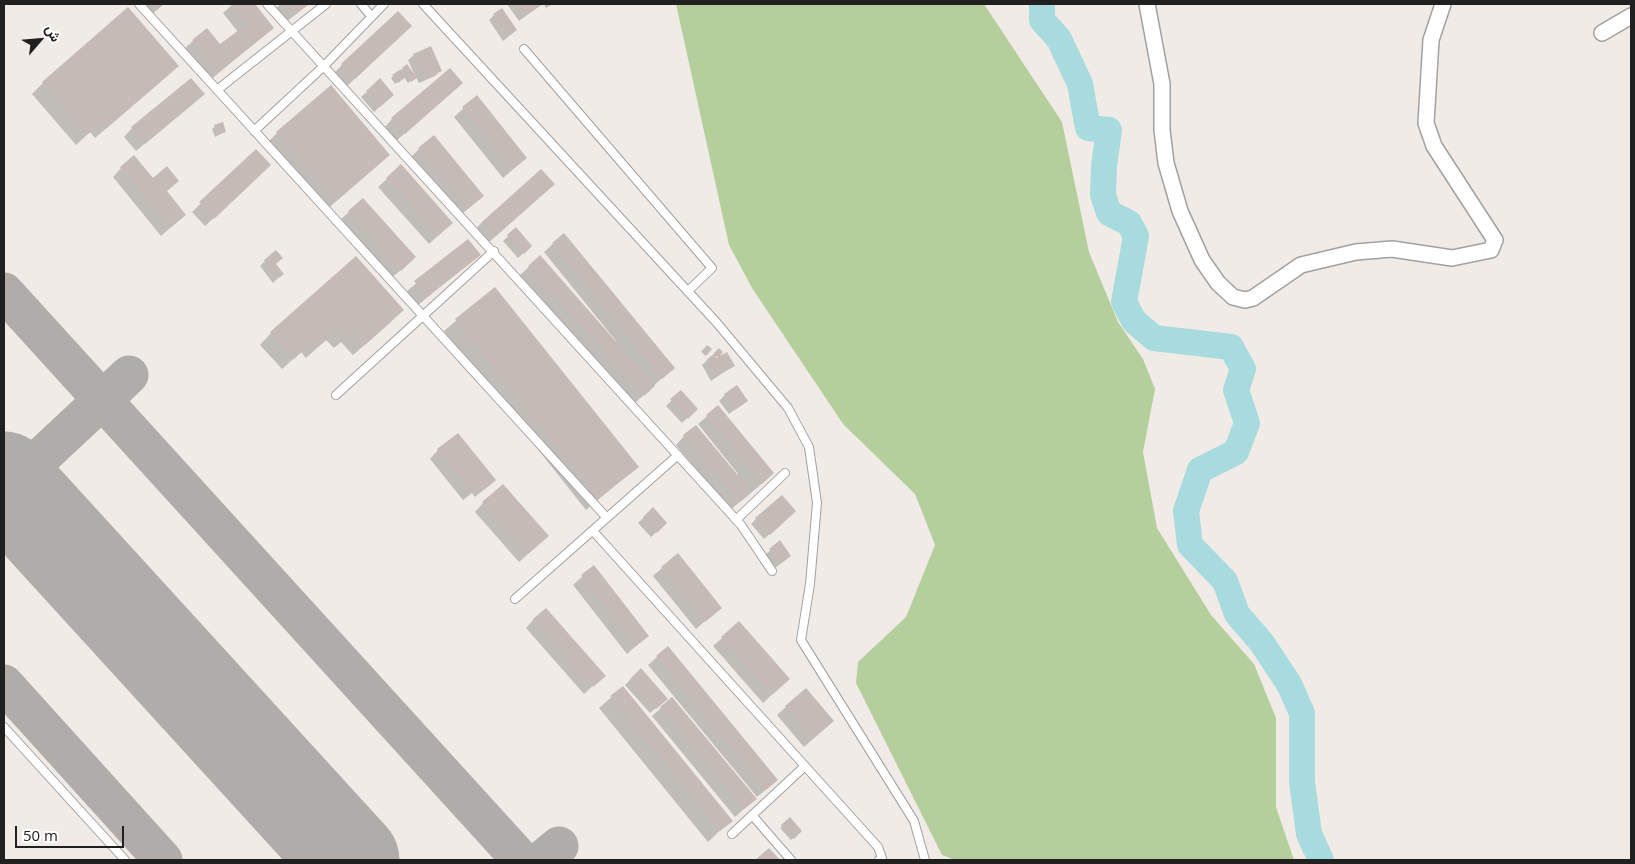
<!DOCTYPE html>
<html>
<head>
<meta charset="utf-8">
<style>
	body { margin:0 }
	#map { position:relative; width:1635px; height:864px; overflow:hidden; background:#f1ebe7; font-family:"Open Sans",Vazirmatn,sans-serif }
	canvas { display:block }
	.frame { position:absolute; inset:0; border:5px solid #202020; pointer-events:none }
	.north { position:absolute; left:15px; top:15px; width:50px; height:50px; -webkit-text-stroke:4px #fff; paint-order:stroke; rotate:63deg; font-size:14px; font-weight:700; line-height:20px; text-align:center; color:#202020 }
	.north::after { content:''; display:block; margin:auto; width:18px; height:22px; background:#202020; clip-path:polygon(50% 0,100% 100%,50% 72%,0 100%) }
	.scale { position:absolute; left:15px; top:826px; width:109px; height:22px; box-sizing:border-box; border:2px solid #202020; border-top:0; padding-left:6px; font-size:15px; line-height:18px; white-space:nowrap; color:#202020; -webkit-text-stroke:4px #fff; paint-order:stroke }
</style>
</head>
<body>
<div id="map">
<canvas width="1635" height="864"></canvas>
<div class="frame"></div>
<div class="north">ش</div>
<div class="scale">50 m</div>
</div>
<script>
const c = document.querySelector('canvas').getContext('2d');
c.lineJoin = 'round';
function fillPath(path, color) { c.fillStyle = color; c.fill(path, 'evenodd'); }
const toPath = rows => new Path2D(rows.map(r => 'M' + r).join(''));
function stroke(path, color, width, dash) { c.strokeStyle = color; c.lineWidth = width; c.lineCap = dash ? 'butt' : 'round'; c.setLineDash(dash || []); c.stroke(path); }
fillPath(toPath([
	[676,4,984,4,1062,122,1089,252,1118,322,1143,359,1155,389,1143,452,1157,528,1211,615,1254,664,1276,718,1276,807,1294,860,955,860,942,855,856,683,858,662,906,617,935,545,915,494,843,424,752,288,729,245]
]), '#b5cf9c');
fillPath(toPath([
	[142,4,164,4,151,15],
	[233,4,253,4,273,28,209,81,184,49,193,41,220,46,238,32,223,13],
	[281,4,309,4,286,22,275,9],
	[507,4,542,4,519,21],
	[544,4,553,4,546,8],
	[494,15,516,30,503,41,489,20],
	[402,34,346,87,334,73,342,65],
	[414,55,441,70,435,76,419,83,416,77,408,83,404,77,395,84,391,78,403,69,415,76,408,60],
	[166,77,95,138,90,132,76,145,32,94,43,83],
	[453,91,396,141,384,128,392,119],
	[367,92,387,100,374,112,361,97],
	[477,96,526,158,503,178,454,117],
	[195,102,136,151,124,137,132,128],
	[215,127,225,132,215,137,212,129],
	[277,133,377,166,324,212,266,144],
	[419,149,482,196,459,217,411,157],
	[256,151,261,174,205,226,192,212],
	[401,166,443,231,429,244,378,187],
	[121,168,152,180,177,181,166,192,185,215,161,236,113,177],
	[545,192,487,244,475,230,483,221],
	[363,199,406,266,391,278,340,220],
	[516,229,531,246,518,258,503,241],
	[468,241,479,255,418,305,407,291],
	[553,244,673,368,635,403,520,275,540,257,614,342,616,341,544,252],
	[265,261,274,264,282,274,273,283,260,266],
	[495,288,637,467,586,510,444,331],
	[391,322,353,355,341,342,334,348,326,340,306,358,301,352,282,369,260,345,271,333],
	[719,349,722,352,713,360,733,366,711,381,702,365],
	[680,392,696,409,682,423,666,406],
	[725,395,746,401,729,414,719,401],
	[718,407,764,482,730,510,676,445,684,436,737,475,738,474,698,424],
	[438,450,486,488,475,497,472,493,463,500,430,459],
	[483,503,539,544,519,562,475,512],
	[653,509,666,523,651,537,638,523],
	[789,517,764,539,751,524,756,519],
	[780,542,790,556,774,569,764,556],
	[677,555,720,608,696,629,653,576],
	[593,567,647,636,627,654,573,585],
	[534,619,595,684,584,694,526,628],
	[739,623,780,687,763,703,713,646],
	[667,648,768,788,757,797,648,665],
	[631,679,661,704,650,713,625,685],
	[623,687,731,820,708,842,599,708],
	[806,689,824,729,804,747,777,715],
	[661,708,755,799,735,817,652,716],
	[790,819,801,831,791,840,780,828]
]), '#0003');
stroke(toPath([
	[1042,4,1042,20,1059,39,1080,84,1088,128,1109,130,1104,166,1103,195,1109,213,1129,223,1136,236,1124,302,1134,321,1154,338,1231,347,1243,369,1236,390,1247,423,1236,452,1200,470,1186,511,1190,545,1225,581,1237,614,1262,643,1289,684,1302,713,1302,782,1309,834,1321,860]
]), '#a8dbdd', 26);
stroke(toPath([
	[4,292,521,860],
	[9,487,129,375],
	[4,684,163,860],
	[542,860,559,846]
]), '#b0acaa', 39);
stroke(toPath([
	[4,481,350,860]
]), '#b0acaa', 99);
fillPath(toPath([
	[231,4,255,4,274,28,218,73,192,40,207,28,220,44,247,24],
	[286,4,309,4,295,15],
	[516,4,543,4,525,16],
	[128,7,179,66,107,128,102,122,88,134,42,82],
	[502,8,517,30,509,36,493,14],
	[398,11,412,26,355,79,341,64],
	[431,46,442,71,424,79,413,54],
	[407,64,417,78,411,82,402,68],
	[450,68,463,83,405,134,391,118],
	[401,69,406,77,398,83,392,75],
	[191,78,205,94,145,144,131,127],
	[380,78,394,95,380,107,366,91],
	[331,85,390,155,336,201,276,132],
	[477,95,527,158,512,170,462,107],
	[223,122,226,132,217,135,214,125],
	[434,135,484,196,468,209,418,148],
	[256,149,271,165,214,219,199,202],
	[134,155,153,178,167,166,179,181,167,191,186,215,170,228,120,167],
	[401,164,453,223,438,236,386,178],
	[541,169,555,184,496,236,483,221],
	[363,198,416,257,401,271,348,211],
	[516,227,532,246,524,254,507,235],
	[564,233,675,368,662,379,552,243],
	[468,239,481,255,427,297,414,281],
	[276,250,283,258,276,264,284,274,279,278,264,260],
	[540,255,655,386,644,396,528,266],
	[356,256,404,310,365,345,353,331,346,338,338,329,318,347,313,342,294,359,270,332],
	[495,287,639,467,598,499,455,319],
	[707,345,712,349,706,356,701,352],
	[719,348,723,352,720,356,727,352,735,366,717,376,707,359,714,354,716,358,718,357,714,353],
	[737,385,748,401,735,410,724,394],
	[681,390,698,409,688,419,670,399],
	[718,405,774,473,762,484,706,415],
	[696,425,752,492,740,502,683,435],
	[458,433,496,480,484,490,481,486,472,493,437,449],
	[503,484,549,536,528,554,482,502],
	[782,495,796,511,770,535,755,518],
	[653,507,667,523,657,533,643,517],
	[780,540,791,556,780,564,769,549],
	[678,553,722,608,705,622,661,567],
	[594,565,649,636,636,646,581,575],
	[546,608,606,676,593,687,533,619],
	[739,621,790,679,772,695,721,637],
	[668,646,778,780,766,790,656,656],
	[641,668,668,699,656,709,630,679],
	[623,686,733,821,720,831,610,696],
	[806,688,834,721,813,739,785,706],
	[672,697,757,799,744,809,660,707],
	[790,817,802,831,794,839,781,825],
	[769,848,780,860,755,860]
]), '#c5bab6');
const service = toPath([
	[139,4,607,518],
	[267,4,741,525,772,571],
	[361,4,371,16],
	[423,4,717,323,788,408,809,447,817,503,810,584,801,640,914,821,925,860],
	[524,49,712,268,688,291],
	[217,90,326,4],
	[254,131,324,66,384,4],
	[336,395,494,251],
	[736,520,785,473],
	[593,531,878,847,882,858,879,860],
	[515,599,678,455],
	[4,727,125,860],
	[752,815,791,860],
	[732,834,805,766]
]);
const minor = toPath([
	[1147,4,1162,84,1162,130,1166,163,1180,211,1202,260,1218,283,1233,297,1245,300,1253,298,1301,265,1356,252,1392,249,1452,258,1491,250,1495,240,1434,146,1426,123,1431,40,1443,4],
	[1602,33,1631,16]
]);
stroke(service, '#a1a1a1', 10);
stroke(minor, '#a1a1a1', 18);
stroke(service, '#fff', 8);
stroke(minor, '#fff', 15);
</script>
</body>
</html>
